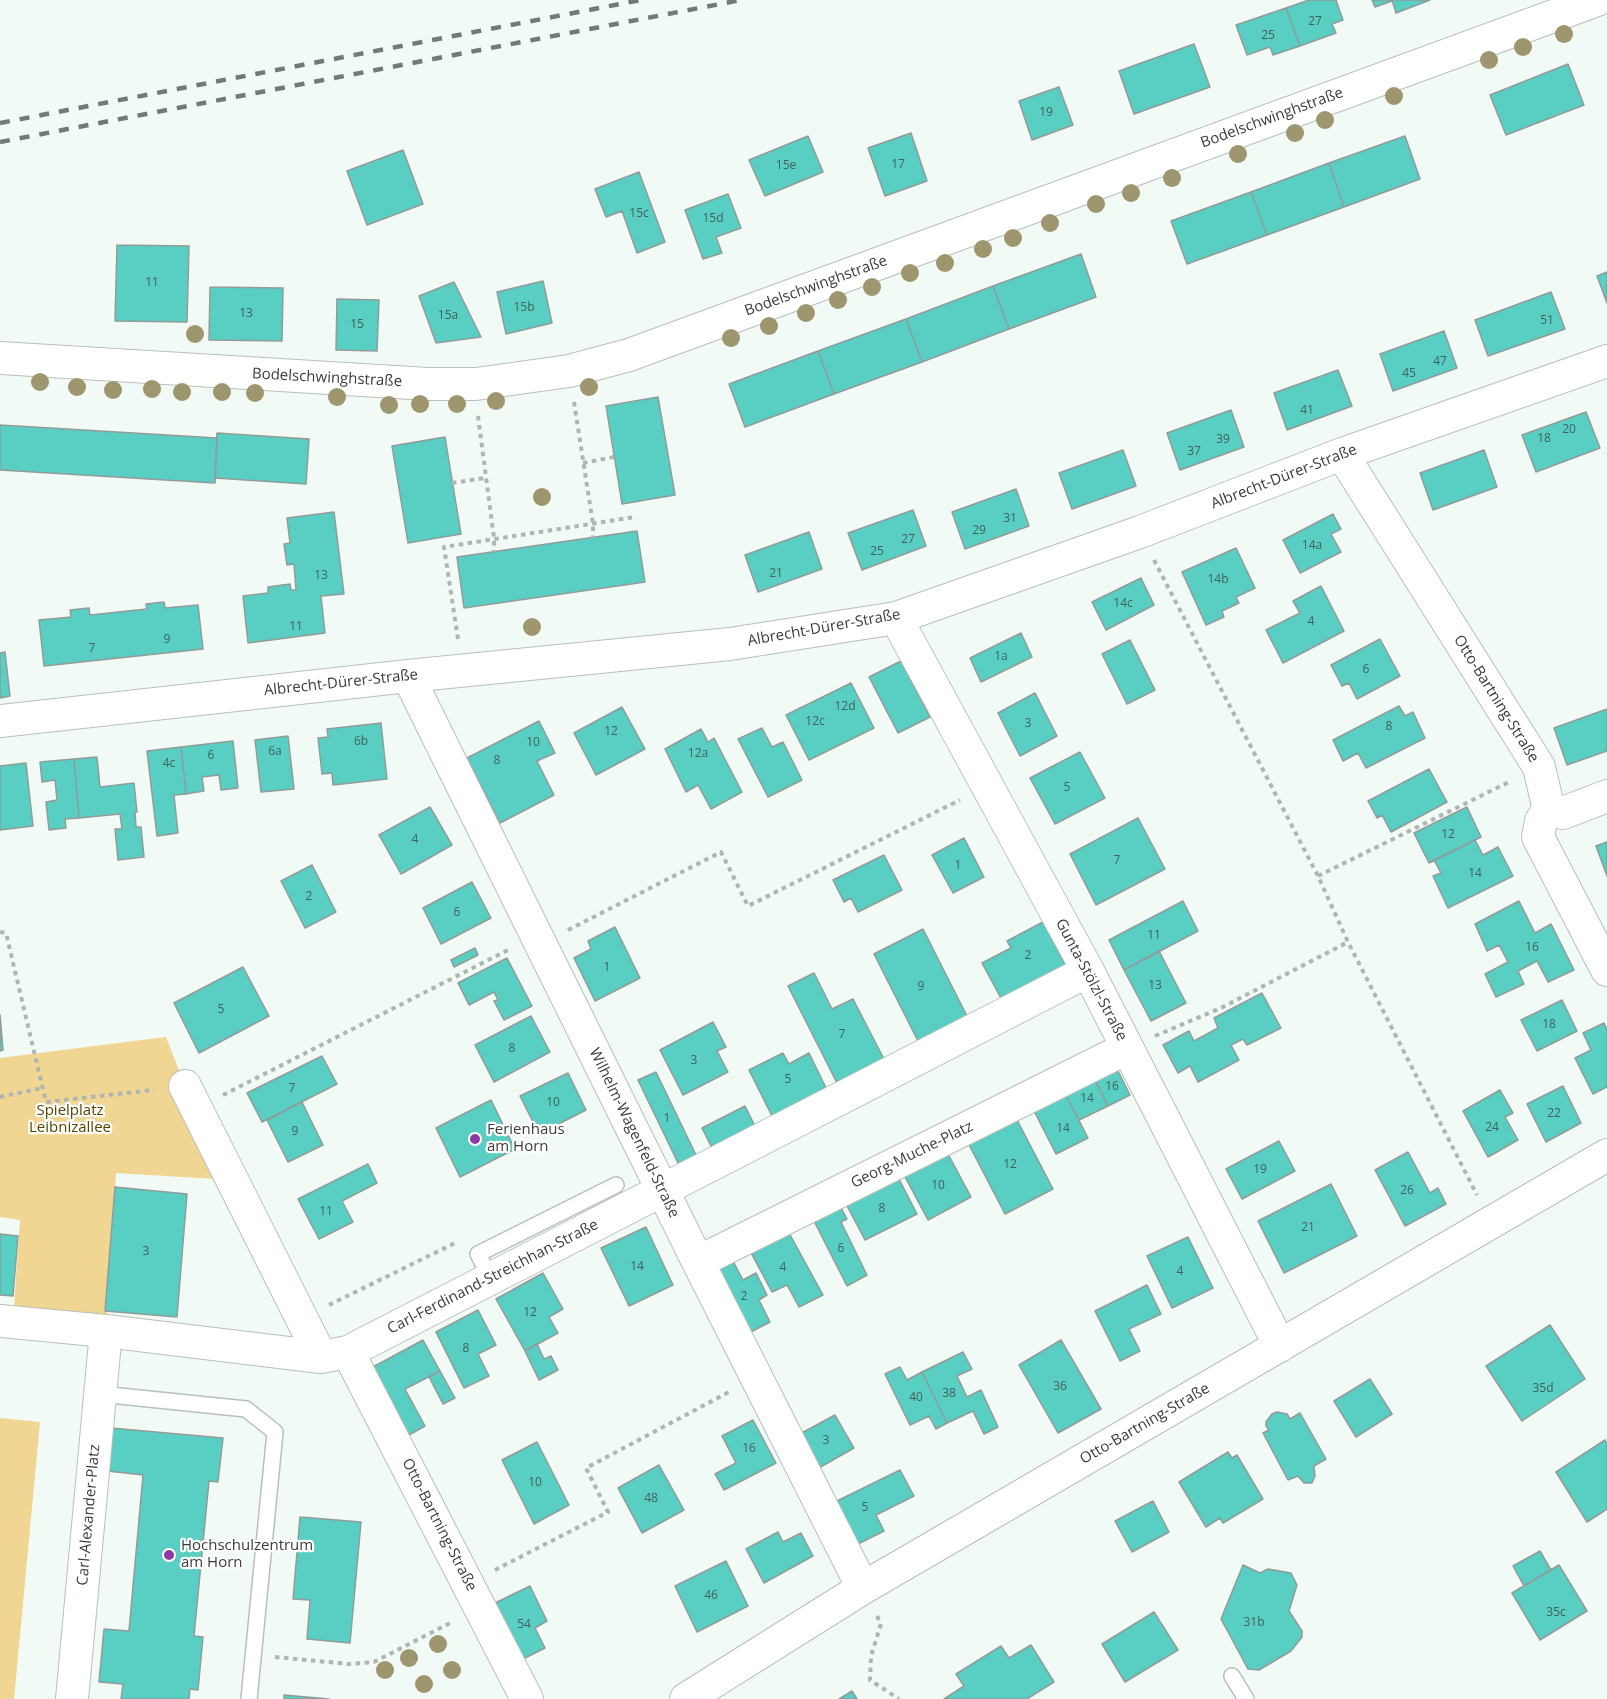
<!DOCTYPE html>
<html>
<head>
<meta charset="utf-8">
<style>
	body { margin:0 }
	canvas { display:block; background:#f1faf4 }
</style>
</head>
<body>
<canvas width="1607" height="1699"></canvas>
<script>
const c = document.querySelector('canvas').getContext('2d');
c.lineJoin = 'round';
function fillPath(path, color) { c.fillStyle = color; c.fill(path, 'evenodd'); }
const toPath = rows => new Path2D(rows.map(r => 'M' + r).join(''));
function stroke(path, color, width, dash) { c.strokeStyle = color; c.lineWidth = width; c.lineCap = dash ? 'butt' : 'round'; c.setLineDash(dash || []); c.stroke(path); }
function drawText(font, color, halo, rows, align = 'center') {
  c.font = font + ' "Open Sans",sans-serif'; c.lineWidth = 4.5; c.setLineDash([]); c.textBaseline = 'middle'; c.strokeStyle = halo; c.fillStyle = color; for (const [text, x, y, turn = 0] of rows) {
    c.save(); c.translate(x, y); c.rotate((+turn || 0) * Math.PI / 180); c.textAlign = isNaN(turn) ? turn : align; if (halo) c.strokeText(text, 0, 0); c.fillText(text, 0, 0); c.restore();
  }
}
fillPath(toPath([
	[166,1037,185,1086,232,1180,116,1173,106,1331,13,1322,20,1220,0,1217,0,1058],
	[0,1418,40,1422,14,1699,0,1699]
]), '#f1d593');
const building = toPath([
	[1309,0,1336,0,1343,20,1332,24,1336,33,1300,46,1286,8,1309,0],
	[1372,0,1392,0,1392,1,1375,7,1372,0],
	[1430,0,1396,13,1392,0,1430,0],
	[1286,8,1300,46,1273,55,1270,47,1247,55,1236,25,1286,8],
	[1194,44,1210,87,1134,114,1119,71,1194,44],
	[1568,64,1584,105,1506,135,1490,95,1568,64],
	[1059,87,1073,125,1032,140,1019,101,1059,87],
	[911,133,927,181,885,196,868,148,911,133],
	[808,136,823,172,765,196,749,160,808,136],
	[1405,136,1420,179,1344,207,1329,163,1405,136],
	[403,150,423,204,367,225,347,171,403,150],
	[1329,163,1344,207,1267,235,1251,192,1329,163],
	[639,172,665,242,637,253,622,211,606,217,595,189,639,172],
	[1251,192,1267,235,1187,264,1171,221,1251,192],
	[728,194,741,228,716,237,722,253,703,259,685,210,728,194],
	[117,245,189,246,187,322,115,321,117,245],
	[1081,254,1096,297,1009,329,993,286,1081,254],
	[1607,272,1607,303,1597,276,1607,272],
	[543,281,552,323,506,334,497,292,543,281],
	[454,282,481,337,436,343,419,296,454,282],
	[993,286,1009,329,922,362,906,319,993,286],
	[210,287,283,288,282,341,209,340,210,287],
	[1551,292,1565,329,1488,356,1475,320,1551,292],
	[337,299,379,300,377,351,336,350,337,299],
	[906,319,922,362,834,394,818,351,906,319],
	[1444,331,1457,368,1393,391,1380,354,1444,331],
	[818,351,834,394,745,427,729,384,818,351],
	[1338,370,1352,406,1287,430,1274,393,1338,370],
	[658,397,675,495,622,504,606,406,658,397],
	[1231,410,1244,447,1180,470,1167,433,1231,410],
	[1586,412,1600,448,1536,472,1522,435,1586,412],
	[0,425,217,438,215,483,0,470,0,425],
	[217,433,309,439,306,484,215,478,217,433],
	[445,437,461,534,408,543,392,446,445,437],
	[1123,450,1136,486,1072,509,1059,473,1123,450],
	[1484,450,1497,487,1433,510,1420,473,1484,450],
	[1016,489,1029,526,965,549,952,512,1016,489],
	[913,510,926,546,862,570,848,533,913,510],
	[334,512,344,594,321,596,325,633,248,643,243,596,268,593,268,587,290,584,291,590,296,590,294,564,287,565,284,544,290,543,287,518,334,512],
	[1333,514,1341,529,1331,534,1341,552,1300,573,1283,540,1333,514],
	[637,531,645,582,464,608,457,557,637,531],
	[809,532,822,569,758,592,745,555,809,532],
	[1236,548,1255,588,1236,597,1239,603,1222,611,1224,617,1206,625,1182,572,1236,548],
	[1141,578,1154,605,1106,630,1092,602,1141,578],
	[1321,586,1344,631,1283,663,1266,630,1300,613,1293,601,1321,586],
	[164,602,165,608,198,605,203,649,44,666,39,620,71,617,70,610,89,608,90,615,147,609,146,604,164,602],
	[1021,633,1032,657,981,682,970,658,1021,633],
	[1380,639,1400,676,1357,699,1349,683,1342,686,1331,665,1380,639],
	[1130,640,1155,690,1127,704,1102,654,1130,640],
	[5,652,10,696,0,698,0,653,5,652],
	[901,661,930,717,898,733,869,677,901,661],
	[851,683,874,728,809,760,786,715,851,683],
	[1035,693,1057,736,1020,756,998,713,1035,693],
	[1399,706,1405,716,1413,712,1425,738,1366,768,1358,753,1343,761,1333,740,1399,706],
	[622,707,645,749,596,775,574,733,622,707],
	[1607,709,1607,751,1567,765,1554,728,1607,709],
	[539,721,555,753,537,761,554,795,500,823,467,758,539,721],
	[381,723,387,779,333,785,332,773,322,774,318,738,328,737,327,729,381,723],
	[762,728,772,747,783,742,802,780,768,797,738,739,762,728],
	[701,729,708,742,714,738,742,792,711,809,698,785,686,792,665,749,701,729],
	[288,736,294,789,261,792,255,740,288,736],
	[233,741,238,788,221,790,219,775,202,777,204,791,186,794,181,747,233,741],
	[181,747,186,794,174,795,178,833,157,836,147,751,181,747],
	[1080,752,1105,798,1055,824,1030,778,1080,752],
	[97,757,100,787,134,783,137,812,135,812,136,827,141,827,144,857,118,860,115,829,122,829,120,814,79,818,74,759,97,757],
	[74,759,79,818,65,819,66,828,49,830,46,802,57,800,55,780,42,782,40,762,74,759],
	[26,763,33,826,0,830,0,766,26,763],
	[1429,769,1447,802,1391,832,1382,815,1377,818,1368,801,1429,769],
	[430,807,452,845,401,874,379,835,430,807],
	[1467,807,1481,837,1429,863,1414,833,1467,807],
	[1138,818,1165,869,1096,905,1070,854,1138,818],
	[964,838,984,877,953,893,932,855,964,838],
	[1475,840,1483,855,1498,847,1513,876,1448,908,1433,876,1441,873,1434,860,1475,840],
	[1607,842,1607,876,1596,846,1607,842],
	[884,855,902,890,858,912,851,898,844,902,833,880,884,855],
	[312,865,336,912,305,928,281,881,312,865],
	[472,882,491,918,441,944,423,908,472,882],
	[1183,901,1198,931,1124,970,1109,940,1183,901],
	[1519,901,1535,933,1551,924,1574,970,1548,982,1537,961,1518,971,1524,984,1496,997,1485,974,1508,962,1499,945,1487,951,1475,924,1519,901],
	[1043,922,1067,968,1003,1002,982,963,1011,948,1007,941,1043,922],
	[615,927,640,978,595,1001,574,958,591,949,588,941,615,927],
	[923,929,969,1020,920,1045,874,954,923,929],
	[475,948,478,955,454,967,451,960,475,948],
	[1159,951,1186,1003,1151,1021,1124,970,1159,951],
	[507,958,532,1006,504,1020,494,1001,498,1000,494,992,469,1005,458,983,507,958],
	[243,967,269,1016,199,1053,174,1003,243,967],
	[814,973,832,1009,853,999,885,1061,838,1085,788,986,814,973],
	[1262,993,1281,1028,1247,1045,1243,1039,1231,1045,1239,1060,1198,1082,1190,1066,1178,1073,1163,1045,1189,1031,1194,1041,1218,1028,1214,1018,1262,993],
	[1562,1000,1577,1031,1537,1051,1521,1020,1562,1000],
	[0,1015,3,1050,0,1051,0,1015],
	[531,1016,550,1052,494,1082,475,1045,531,1016],
	[713,1022,726,1047,717,1051,728,1072,683,1095,660,1050,713,1022],
	[1604,1023,1607,1030,1607,1087,1593,1094,1575,1058,1591,1050,1583,1033,1604,1023],
	[783,1053,789,1064,809,1053,827,1090,773,1118,749,1070,783,1053],
	[322,1056,337,1084,262,1122,247,1093,322,1056],
	[1116,1067,1130,1095,1108,1106,1094,1078,1116,1067],
	[656,1072,697,1157,679,1165,638,1080,656,1072],
	[568,1073,586,1110,539,1134,520,1096,568,1073],
	[1094,1078,1108,1106,1079,1120,1065,1093,1094,1078],
	[1563,1086,1581,1123,1546,1142,1527,1104,1563,1086],
	[1500,1090,1513,1113,1505,1117,1518,1140,1488,1157,1463,1111,1500,1090],
	[1065,1093,1088,1138,1056,1154,1033,1109,1065,1093],
	[491,1100,515,1149,460,1177,436,1128,491,1100],
	[302,1102,323,1145,288,1162,267,1120,302,1102],
	[745,1106,755,1126,712,1148,702,1128,745,1106],
	[1015,1116,1053,1189,1005,1214,967,1141,1015,1116],
	[1279,1141,1295,1171,1242,1199,1226,1169,1279,1141],
	[947,1152,971,1197,928,1220,904,1175,947,1152],
	[1408,1152,1430,1193,1438,1188,1446,1204,1405,1226,1375,1170,1408,1152],
	[368,1164,377,1183,342,1201,353,1222,319,1239,298,1199,368,1164],
	[898,1177,917,1214,865,1240,846,1204,898,1177],
	[1331,1184,1357,1236,1284,1273,1258,1221,1331,1184],
	[115,1187,187,1194,177,1317,105,1311,115,1187],
	[840,1206,847,1219,841,1222,867,1275,847,1286,813,1219,840,1206],
	[646,1227,673,1285,629,1306,601,1248,646,1227],
	[788,1231,823,1295,799,1307,787,1285,772,1292,750,1251,788,1231],
	[0,1234,18,1236,13,1296,0,1295,0,1234],
	[1188,1237,1213,1288,1172,1308,1147,1256,1188,1237],
	[733,1261,743,1280,756,1273,767,1295,759,1300,770,1322,745,1335,711,1272,733,1261],
	[543,1273,563,1309,549,1317,558,1333,525,1351,496,1299,543,1273],
	[1147,1285,1161,1314,1129,1329,1140,1351,1120,1361,1095,1311,1147,1285],
	[478,1310,496,1345,478,1354,489,1376,464,1388,436,1332,478,1310],
	[1550,1325,1585,1379,1522,1421,1486,1366,1550,1325],
	[423,1340,440,1371,405,1389,425,1426,409,1435,373,1367,423,1340],
	[1061,1340,1101,1409,1058,1433,1019,1365,1061,1340],
	[537,1344,544,1359,551,1356,558,1370,539,1380,525,1351,537,1344],
	[963,1352,972,1369,957,1376,967,1397,981,1390,998,1427,984,1434,973,1411,947,1423,922,1372,963,1352],
	[900,1367,907,1380,922,1372,947,1423,936,1429,929,1416,910,1425,885,1374,900,1367],
	[440,1371,455,1398,443,1404,429,1377,440,1371],
	[1370,1379,1392,1414,1356,1437,1334,1401,1370,1379],
	[1277,1412,1287,1414,1290,1419,1300,1413,1326,1459,1314,1466,1315,1476,1312,1483,1304,1483,1298,1476,1288,1480,1263,1433,1269,1430,1266,1426,1266,1422,1272,1414,1277,1412],
	[835,1415,854,1448,817,1469,798,1435,835,1415],
	[753,1420,776,1463,724,1490,715,1474,736,1463,722,1436,753,1420],
	[111,1428,223,1438,218,1482,209,1481,194,1636,203,1637,198,1690,190,1689,189,1699,121,1699,123,1684,99,1682,104,1629,129,1631,143,1475,107,1471,111,1428],
	[1605,1440,1607,1444,1607,1509,1587,1522,1556,1472,1605,1440],
	[537,1442,569,1505,534,1524,502,1460,537,1442],
	[1228,1452,1232,1458,1237,1455,1263,1499,1223,1523,1220,1518,1206,1527,1179,1482,1228,1452],
	[659,1465,684,1510,642,1533,618,1488,659,1465],
	[900,1470,914,1496,876,1515,884,1531,858,1544,837,1501,900,1470],
	[1153,1501,1169,1532,1132,1552,1115,1521,1153,1501],
	[300,1517,361,1522,350,1643,307,1639,310,1600,293,1599,300,1517],
	[778,1532,783,1542,801,1533,813,1556,764,1583,746,1549,778,1532],
	[1540,1551,1551,1570,1524,1586,1513,1566,1540,1551],
	[726,1561,748,1606,697,1632,675,1586,726,1561],
	[1243,1565,1260,1573,1268,1569,1291,1573,1297,1585,1289,1611,1302,1631,1302,1637,1291,1651,1259,1670,1248,1669,1221,1619,1243,1565],
	[1559,1565,1587,1611,1540,1640,1512,1593,1559,1565],
	[530,1586,547,1621,535,1628,545,1648,523,1659,495,1603,530,1586],
	[1154,1612,1178,1650,1125,1682,1102,1644,1154,1612],
	[1031,1645,1054,1682,1027,1699,944,1699,964,1686,956,1674,1001,1646,1009,1658,1031,1645],
	[852,1691,857,1699,839,1699,852,1691],
	[284,1695,329,1699,284,1699,284,1695]
]);
fillPath(building, '#59cec3');
stroke(building, '#919c9a', 1.5);
const lane = toPath([
	[490,1278,478,1254,616,1185],
	[100,1394,246,1409,275,1432,249,1699],
	[1232,1676,1246,1699]
]);
const street = toPath([
	[0,358,428,384,476,384,569,371,629,355,1597,0],
	[1342,454,1539,767,1549,810,1563,813,1607,796],
	[896,618,1088,971,1280,1346],
	[408,676,698,1262,863,1588],
	[0,721,408,676,730,644,896,618,1140,532,1342,454,1607,361],
	[1549,810,1541,821,1538,837,1607,970],
	[185,1086,321,1357],
	[698,1262,1127,1048],
	[0,1321,106,1331,321,1357,348,1352,1088,971],
	[348,1352,527,1699],
	[72,1699,106,1331],
	[686,1699,863,1588,1607,1155]
]);
stroke(lane, '#b7c0ba', 18);
stroke(street, '#b7c0ba', 34);
stroke(toPath([
	[574,402,593,524,593,538],
	[478,416,494,538,494,552],
	[583,463,614,457],
	[452,483,485,478],
	[1154,560,1318,876,1348,942,1477,1195],
	[458,639,444,547,635,517],
	[1318,876,1511,781],
	[568,930,721,852,748,906,960,800],
	[0,932,6,933,46,1102,154,1090],
	[1155,1036,1221,1008,1348,942],
	[223,1095,508,950],
	[0,1097,43,1088],
	[329,1305,457,1242],
	[495,1570,608,1512,586,1468,729,1392],
	[877,1616,881,1624,871,1656,870,1680,899,1699],
	[275,1657,349,1664,374,1662,452,1622]
]), '#afb6b1', 4, [4.5, 4.5]);
stroke(lane, '#fff', 15);
stroke(street, '#fff', 32);
stroke(toPath([
	[0,123,641,0],
	[0,142,741,0]
]), '#737975', 4.5, [10, 10]);
c.fillStyle = '#9d966e';
for (const [x, y] of [
	[1564,34],
	[1523,47],
	[1489,60],
	[1394,96],
	[1325,120],
	[1295,133],
	[1238,154],
	[1172,178],
	[1131,193],
	[1096,204],
	[1050,223],
	[1013,238],
	[983,249],
	[945,263],
	[910,273],
	[872,287],
	[838,300],
	[806,313],
	[769,326],
	[195,334],
	[731,338],
	[40,382],
	[77,387],
	[589,387],
	[152,389],
	[113,390],
	[182,392],
	[222,392],
	[255,393],
	[337,397],
	[496,401],
	[420,404],
	[457,404],
	[389,405],
	[542,497],
	[532,627],
	[438,1644],
	[409,1658],
	[385,1670],
	[452,1670],
	[424,1684]
]) { c.beginPath(); c.arc(x, y, 9, 0, 2 * Math.PI); c.fill(); }
for (const [x, y, r, color] of [
	[475,1139,6,"#9039a5"],
	[169,1555,6,"#9039a5"]
]) { const dot = new Path2D(); dot.arc(x, y, r, 0, 2 * Math.PI); c.fillStyle = color; c.fill(dot); stroke(dot, '#fff', 2); }
drawText('12px', '#42625d', null, [
	["27",1315,22],
	["25",1268,36],
	["19",1046,113],
	["17",898,165],
	["15e",786,166],
	["15c",639,214],
	["15d",713,219],
	["11",152,283],
	["15b",524,308],
	["13",246,314],
	["15a",448,316],
	["51",1547,321],
	["15",357,325],
	["47",1440,362],
	["45",1409,374],
	["41",1307,411],
	["20",1569,430],
	["18",1544,439],
	["39",1223,440],
	["37",1194,452],
	["31",1010,519],
	["29",979,531],
	["27",908,540],
	["14a",1312,546],
	["25",877,552],
	["21",776,574],
	["13",321,576],
	["14b",1218,580],
	["14c",1123,604],
	["4",1311,622],
	["11",296,627],
	["9",167,640],
	["7",92,649],
	["1a",1001,657],
	["6",1366,670],
	["12d",845,707],
	["12c",815,722],
	["3",1028,724],
	["8",1389,727],
	["12",611,732],
	["6b",361,742],
	["10",533,743],
	["6a",275,752],
	["12a",698,754],
	["6",211,756],
	["8",497,761],
	["4c",169,764],
	["5",1067,788],
	["12",1448,835],
	["4",415,840],
	["7",1117,861],
	["1",958,866],
	["14",1475,874],
	["2",309,897],
	["6",457,913],
	["11",1154,936],
	["16",1532,948],
	["2",1028,956],
	["1",607,968],
	["13",1155,986],
	["9",921,987],
	["5",221,1010],
	["18",1549,1025],
	["7",842,1035],
	["8",512,1049],
	["3",694,1061],
	["5",788,1080],
	["16",1112,1087],
	["7",292,1089],
	["14",1087,1099],
	["10",553,1103],
	["22",1554,1114],
	["1",667,1119],
	["24",1492,1128],
	["14",1063,1129],
	["9",295,1132],
	["12",1010,1165],
	["19",1260,1170],
	["10",938,1186],
	["26",1407,1191],
	["8",882,1209],
	["11",326,1212],
	["21",1308,1228],
	["6",841,1249],
	["3",146,1252],
	["14",637,1267],
	["4",783,1268],
	["4",1180,1272],
	["2",744,1297],
	["12",530,1313],
	["8",466,1349],
	["36",1060,1387],
	["35d",1543,1389],
	["38",949,1394],
	["40",916,1398],
	["3",826,1441],
	["16",749,1449],
	["10",535,1483],
	["48",651,1499],
	["5",865,1508],
	["46",711,1596],
	["35c",1556,1613],
	["31b",1254,1623],
	["54",524,1625]
]);
drawText('15px', '#3a3e3b', '#fff', [
	["Bodelschwinghstraße",1272,118,-20],
	["Bodelschwinghstraße",816,286,-20],
	["Bodelschwinghstraße",327,378,3],
	["Albrecht-Dürer-Straße",1284,477,-21],
	["Albrecht-Dürer-Straße",824,628,-10],
	["Albrecht-Dürer-Straße",341,683,-6],
	["Otto-Bartning-Straße",1496,699,58],
	["Gunta-Stölzl-Straße",1091,980,62],
	["Wilhelm-Wagenfeld-Straße",634,1133,64],
	["Georg-Muche-Platz",912,1155,-26],
	["Carl-Ferdinand-Streichhan-Straße",493,1277,-27],
	["Otto-Bartning-Straße",1145,1424,-30],
	["Carl-Alexander-Platz",89,1515,-85],
	["Otto-Bartning-Straße",439,1525,63]
]);
drawText('15px', '#594400', '#fff', [
	["Spielplatz",70,1111],
	["Leibnizallee",70,1128]
]);
drawText('15px', '#3a3e3b', '#fff', [
	["Ferienhaus",487,1130],
	["am Horn",487,1147],
	["Hochschulzentrum",181,1546],
	["am Horn",181,1563]
], 'left');
</script>
</body>
</html>
